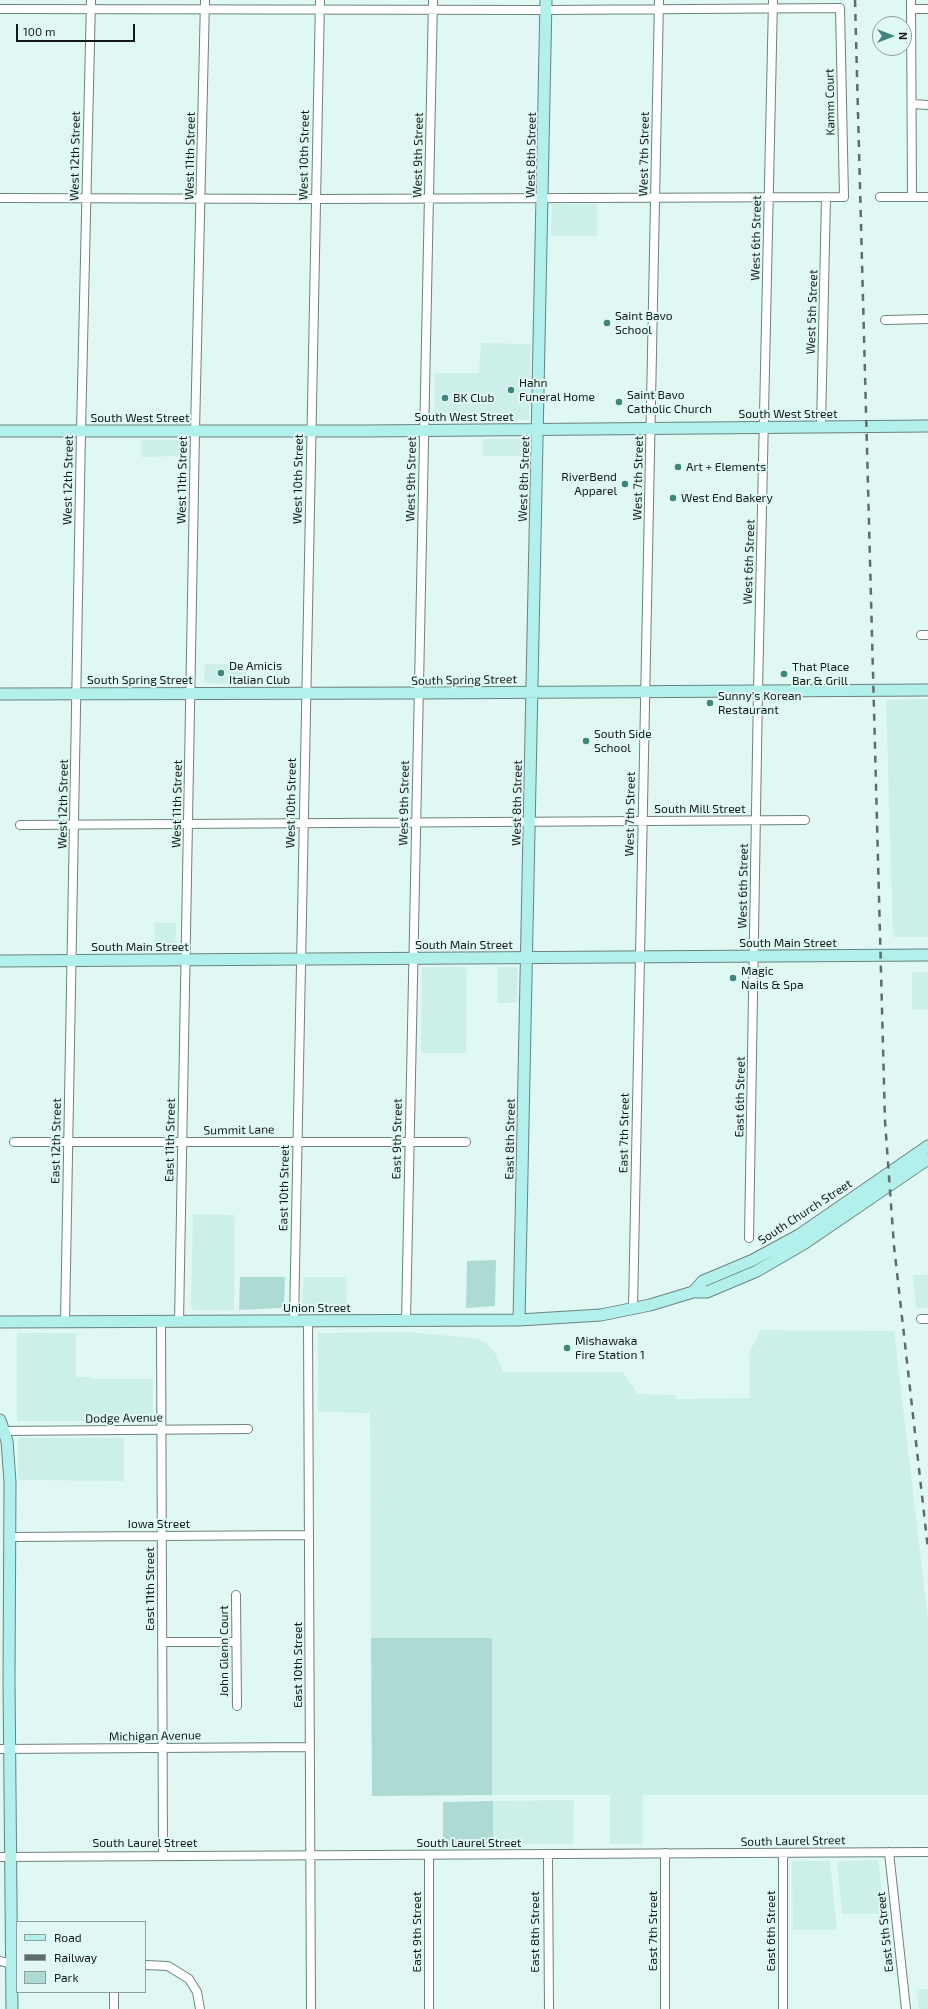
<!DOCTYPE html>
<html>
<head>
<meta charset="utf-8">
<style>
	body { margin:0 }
	#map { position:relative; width:928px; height:2009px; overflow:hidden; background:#e0f8f3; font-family:"Exo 2",sans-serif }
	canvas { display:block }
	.legend { position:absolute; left:16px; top:1921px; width:130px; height:72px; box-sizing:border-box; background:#e0f8f3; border:1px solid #8ea09c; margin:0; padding:5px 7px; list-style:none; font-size:12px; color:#131b1a }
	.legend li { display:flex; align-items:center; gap:8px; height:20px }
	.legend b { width:20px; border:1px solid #8ea09c }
	.north { position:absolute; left:872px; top:16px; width:40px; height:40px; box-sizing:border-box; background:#e0f8f3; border:1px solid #8ea09c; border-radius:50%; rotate:90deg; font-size:11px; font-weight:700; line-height:16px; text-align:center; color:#131b1a }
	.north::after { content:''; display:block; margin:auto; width:14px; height:18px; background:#3f857b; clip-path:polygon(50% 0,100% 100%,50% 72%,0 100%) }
	.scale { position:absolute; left:16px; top:24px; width:119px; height:18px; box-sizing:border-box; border:2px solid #131b1a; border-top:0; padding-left:5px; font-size:12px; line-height:14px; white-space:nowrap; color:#131b1a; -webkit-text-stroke:3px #e0f8f3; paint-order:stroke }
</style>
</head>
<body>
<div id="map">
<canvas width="928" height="2009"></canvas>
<ul class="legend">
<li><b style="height:5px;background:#b2f0eb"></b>Road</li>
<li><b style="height:5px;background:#5f6d6a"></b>Railway</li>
<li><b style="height:11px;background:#addbd4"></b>Park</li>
</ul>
<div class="north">N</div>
<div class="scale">100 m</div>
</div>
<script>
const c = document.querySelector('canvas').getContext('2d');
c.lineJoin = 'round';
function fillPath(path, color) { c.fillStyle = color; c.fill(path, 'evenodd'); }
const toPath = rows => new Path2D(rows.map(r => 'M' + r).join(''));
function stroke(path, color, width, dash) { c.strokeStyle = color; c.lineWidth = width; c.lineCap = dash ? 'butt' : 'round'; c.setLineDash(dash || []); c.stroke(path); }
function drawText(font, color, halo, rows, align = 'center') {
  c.font = font + ' "Exo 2",sans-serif'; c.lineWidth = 4; c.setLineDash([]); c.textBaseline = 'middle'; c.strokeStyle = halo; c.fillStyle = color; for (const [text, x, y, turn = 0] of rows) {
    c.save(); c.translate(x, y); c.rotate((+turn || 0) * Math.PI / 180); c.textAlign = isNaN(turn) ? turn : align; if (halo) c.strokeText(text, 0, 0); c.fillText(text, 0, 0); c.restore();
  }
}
fillPath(toPath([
	[552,204,597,204,597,236,551,236],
	[481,343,531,344,529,420,436,421,434,419,435,373,479,373],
	[483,439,529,439,529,456,483,456],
	[141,440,185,440,185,456,141,457],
	[205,664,246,664,246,684,204,683],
	[928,699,928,937,893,937,886,700],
	[155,923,176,923,175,950,154,950],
	[422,967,467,967,466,1053,421,1053],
	[498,967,518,967,517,1003,497,1003],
	[912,972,928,972,928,1009,914,1010,912,1005],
	[193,1214,235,1215,234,1310,194,1310,191,1308],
	[913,1275,928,1275,928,1308,916,1308],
	[304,1277,347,1277,347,1309,307,1310,302,1301],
	[761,1330,894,1331,928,1620,928,1795,643,1795,643,1844,610,1844,610,1795,492,1795,492,1638,371,1638,370,1413,318,1412,318,1333,410,1332,478,1339,485,1342,494,1351,503,1372,623,1372,638,1394,675,1395,676,1399,750,1398,749,1353],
	[17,1333,76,1333,76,1377,91,1377,92,1379,153,1379,153,1421,17,1421],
	[18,1438,124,1438,124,1481,18,1480],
	[574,1800,573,1844,493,1844,493,1801],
	[878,1860,885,1914,842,1914,837,1861],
	[795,1861,830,1861,837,1930,793,1930,792,1862],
	[916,1989,928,1989,928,2009,919,2009]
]), '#cdefe9');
fillPath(toPath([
	[496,1260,495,1306,466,1308,467,1261],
	[240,1277,285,1277,284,1303,281,1308,239,1310],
	[371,1638,492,1638,492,1795,372,1796],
	[493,1801,493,1844,443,1845,443,1802]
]), '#addbd4');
const street = toPath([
	[911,0,912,197],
	[0,9,546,10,840,8,844,197,315,199,0,198],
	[911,9,928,9],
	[912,104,928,105],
	[880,197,928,197],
	[885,320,928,319],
	[821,427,826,197],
	[921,635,928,635],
	[20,825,805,820],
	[14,1142,466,1142],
	[749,1238,758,691,773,0],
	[633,1308,659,0],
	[921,1319,928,1319],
	[294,1321,320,0],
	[308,1321,311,2009],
	[406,1321,433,0],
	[65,1322,81,431,91,0],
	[161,1322,163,1855],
	[179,1322,195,431,205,0],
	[0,1431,248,1429],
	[9,1537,309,1535],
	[236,1595,237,1706],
	[162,1642,236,1642],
	[0,1749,310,1747],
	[889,1852,906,2009],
	[665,1853,665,2009],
	[783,1853,783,2009],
	[548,1854,549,2009],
	[429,1855,429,2009],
	[0,1857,928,1852],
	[0,1961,16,1965],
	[145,1965,168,1966,189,1979,197,1992,200,2009],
	[114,1992,114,2009]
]);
const secondary = toPath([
	[0,431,367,431,928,426],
	[0,694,418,693,928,690],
	[0,961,928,955],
	[693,1292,703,1281,753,1260,799,1235,928,1146],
	[519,1320,546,0],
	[0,1322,519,1320,601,1315,650,1305,693,1292,707,1292,757,1271,805,1243,928,1159],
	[0,1420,7,1441,10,1482,9,1680,12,2009]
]);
stroke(street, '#6d827f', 10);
stroke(secondary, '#6d827f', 13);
stroke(street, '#fff', 8);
stroke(secondary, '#b2f0eb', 11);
stroke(toPath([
	[855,0,885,1121,894,1246,928,1549]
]), '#5f6d6a', 2.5, [7, 7]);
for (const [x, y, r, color] of [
	[607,323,4,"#3f857b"],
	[511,390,4,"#3f857b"],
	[445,398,4,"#3f857b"],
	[619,402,4,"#3f857b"],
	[678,467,4,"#3f857b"],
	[625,484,4,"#3f857b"],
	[673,498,4,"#3f857b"],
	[221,673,4,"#3f857b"],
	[784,674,4,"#3f857b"],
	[710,703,4,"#3f857b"],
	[586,741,4,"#3f857b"],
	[733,978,4,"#3f857b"],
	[567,1348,4,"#3f857b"]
]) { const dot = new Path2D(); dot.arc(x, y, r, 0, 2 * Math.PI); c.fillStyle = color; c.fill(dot); stroke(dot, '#e0f8f3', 1.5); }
drawText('12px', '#131b1a', '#e0f8f3', [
	["Kamm Court",830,102,-91],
	["West 7th Street",644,154,-89],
	["West 10th Street",304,155,-89],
	["West 9th Street",418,155,-89],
	["West 8th Street",531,155,-89],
	["West 12th Street",75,156,-89],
	["West 11th Street",190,156,-89],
	["West 6th Street",756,238,-89],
	["West 5th Street",812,312,-88],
	["South West Street",788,414],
	["South West Street",464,417],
	["South West Street",140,418],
	["West 7th Street",638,478,-89],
	["West 10th Street",298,479,-89],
	["West 9th Street",411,479,-89],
	["West 8th Street",524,479,-88],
	["West 12th Street",68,480,-89],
	["West 11th Street",182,480,-89],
	["West 6th Street",749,562,-88],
	["South Spring Street",140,680],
	["South Spring Street",464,680,-1],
	["West 10th Street",291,803,-89],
	["West 9th Street",404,803,-89],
	["West 8th Street",517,803,-89],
	["West 12th Street",63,804,-89],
	["West 11th Street",177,804,-89],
	["South Mill Street",700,809],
	["West 7th Street",630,814,-89],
	["West 6th Street",743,886,-89],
	["South Main Street",788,943],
	["South Main Street",464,945],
	["South Main Street",140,947],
	["East 6th Street",740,1097,-89],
	["Summit Lane",239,1130,-1],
	["East 7th Street",624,1133,-89],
	["East 9th Street",397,1139,-89],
	["East 8th Street",510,1139,-89],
	["East 11th Street",170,1140,-89],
	["East 12th Street",56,1141,-89],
	["East 10th Street",284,1188,-89],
	["South Church Street",805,1212,-33],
	["Union Street",317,1308],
	["Dodge Avenue",124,1418,-1],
	["Iowa Street",159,1524],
	["East 11th Street",150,1589,-90],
	["John Glenn Court",224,1651,-90],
	["East 10th Street",298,1665,-90],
	["Michigan Avenue",155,1736,-1],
	["South Laurel Street",793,1841,-1],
	["South Laurel Street",145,1843],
	["South Laurel Street",469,1843],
	["East 7th Street",653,1931,-90],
	["East 6th Street",771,1931,-90],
	["East 9th Street",417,1932,-90],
	["East 8th Street",535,1932,-90],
	["East 5th Street",885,1932,-96]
]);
drawText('12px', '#131b1a', '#e0f8f3', [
	["Saint Bavo",615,316],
	["School",615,330],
	["Hahn",519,383],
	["Funeral Home",519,397],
	["Saint Bavo",627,395],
	["Catholic Church",627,409],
	["BK Club",453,398],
	["Art + Elements",686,467],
	["RiverBend",617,477,"right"],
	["Apparel",617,491,"right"],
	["West End Bakery",681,498],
	["De Amicis",229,666],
	["Italian Club",229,680],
	["That Place",792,667],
	["Bar & Grill",792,681],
	["Sunny's Korean",718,696],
	["Restaurant",718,710],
	["South Side",594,734],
	["School",594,748],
	["Magic",741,971],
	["Nails & Spa",741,985],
	["Mishawaka",575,1341],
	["Fire Station 1",575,1355]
], 'left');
</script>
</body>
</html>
